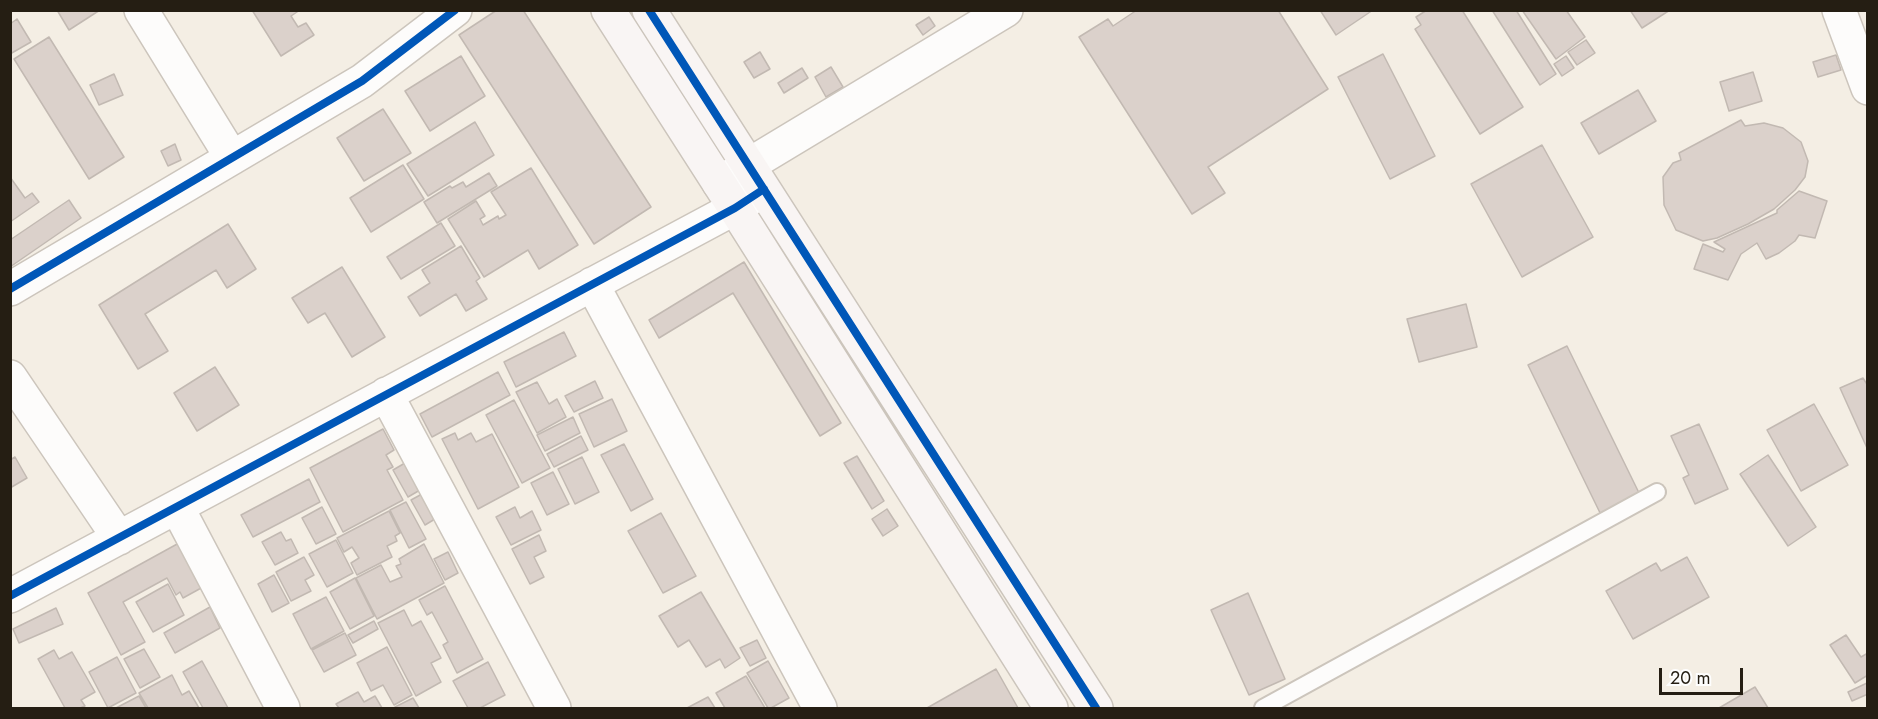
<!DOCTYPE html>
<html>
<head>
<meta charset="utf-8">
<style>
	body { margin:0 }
	#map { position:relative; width:1878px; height:719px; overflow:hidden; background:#f4eee4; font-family:Jost,sans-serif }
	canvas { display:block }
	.frame { position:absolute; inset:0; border:12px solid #251e13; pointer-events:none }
	.scale { position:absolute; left:1659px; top:668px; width:84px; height:27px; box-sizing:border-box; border:3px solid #251e13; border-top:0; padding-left:8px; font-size:18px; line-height:21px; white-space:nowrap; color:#251e13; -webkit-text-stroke:4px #fefefe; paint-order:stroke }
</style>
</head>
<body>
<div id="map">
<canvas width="1878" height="719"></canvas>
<div class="frame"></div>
<div class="scale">20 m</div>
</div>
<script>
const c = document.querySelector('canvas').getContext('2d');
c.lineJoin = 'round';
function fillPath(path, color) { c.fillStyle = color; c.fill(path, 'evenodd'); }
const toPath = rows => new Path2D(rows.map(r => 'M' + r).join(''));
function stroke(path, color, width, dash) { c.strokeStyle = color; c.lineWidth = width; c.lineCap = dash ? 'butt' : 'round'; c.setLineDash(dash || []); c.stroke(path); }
const building = toPath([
	[57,10,100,10,69,30,57,10],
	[252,10,300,10,291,16,298,27,306,23,314,35,281,56,252,10],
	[497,10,523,10,651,207,594,244,459,35,497,10],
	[1137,10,1278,10,1328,89,1208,167,1225,193,1192,214,1079,37,1108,19,1113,26,1137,10],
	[1320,10,1373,10,1336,35,1320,10],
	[1427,10,1462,10,1523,107,1480,134,1415,29,1421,25,1416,17,1427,10],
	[1492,10,1516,10,1556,74,1540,85,1492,10],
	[1522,10,1566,10,1585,37,1556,59,1522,10],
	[1630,10,1670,10,1642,28,1630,10],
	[929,17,935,26,923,35,916,25,929,17],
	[17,19,31,42,10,54,10,24,17,19],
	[49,37,124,157,89,179,14,59,49,37],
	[1586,40,1595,53,1577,65,1568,52,1586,40],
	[760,52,770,69,754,78,744,62,760,52],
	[1383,54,1435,156,1390,179,1338,77,1383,54],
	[1836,55,1841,70,1818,77,1813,62,1836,55],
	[461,56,485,96,430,131,405,91,461,56],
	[1566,56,1574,68,1562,76,1554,64,1566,56],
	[831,67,843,87,826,97,815,77,831,67],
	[802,68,808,78,784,93,778,83,802,68],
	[1753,72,1762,101,1729,111,1720,82,1753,72],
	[114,74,123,95,99,105,90,85,114,74],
	[1638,90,1656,121,1599,154,1581,123,1638,90],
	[383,109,411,153,364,181,337,138,383,109],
	[1741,120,1745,126,1764,123,1783,128,1801,142,1808,161,1805,177,1795,190,1774,209,1748,224,1717,238,1703,241,1676,230,1664,205,1663,177,1673,163,1681,160,1679,153,1741,120],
	[475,122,494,155,428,196,407,164,475,122],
	[175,144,181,160,168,166,161,151,175,144],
	[1542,145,1593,237,1522,277,1471,184,1542,145],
	[403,165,424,199,371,232,350,198,403,165],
	[531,168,578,245,539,269,528,250,484,277,448,219,476,201,485,216,480,219,483,225,498,216,499,219,506,215,491,192,531,168],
	[489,173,497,186,437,223,424,202,450,186,452,188,463,182,466,187,489,173],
	[10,177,25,198,32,193,39,202,10,222,10,177],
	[1799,191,1827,201,1815,238,1799,235,1795,241,1779,253,1766,259,1757,243,1741,254,1728,280,1694,269,1703,244,1723,252,1725,249,1714,242,1777,213,1777,210,1799,191],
	[69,200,81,218,10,267,10,240,69,200],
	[441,223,455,246,401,279,387,257,441,223],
	[228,224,256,269,227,288,216,270,145,314,168,351,138,369,99,305,228,224],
	[461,246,480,278,476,281,487,299,466,311,456,294,420,316,408,297,430,283,422,270,461,246],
	[744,262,841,423,820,436,733,293,659,338,649,320,744,262],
	[342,267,385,337,352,357,325,313,308,323,292,298,342,267],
	[1466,304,1477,347,1419,362,1407,319,1466,304],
	[564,332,576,356,516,387,504,362,564,332],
	[1567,346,1642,499,1603,519,1528,365,1567,346],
	[215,367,239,405,197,431,174,393,215,367],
	[498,372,510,395,432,437,420,414,498,372],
	[1863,378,1868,386,1867,448,1840,388,1863,378],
	[595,381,603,398,574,412,565,396,595,381],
	[537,382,549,404,557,399,566,417,537,433,516,392,537,382],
	[612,399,627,431,594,447,579,414,612,399],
	[514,400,550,468,522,483,486,415,514,400],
	[1814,404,1848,465,1801,491,1767,430,1814,404],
	[573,417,580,433,545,451,537,435,573,417],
	[1699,424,1728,489,1695,504,1683,478,1689,475,1671,436,1699,424],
	[383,429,394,450,386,455,393,467,387,470,403,500,343,532,310,468,383,429],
	[455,433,458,440,471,433,476,442,492,434,519,487,478,509,442,439,455,433],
	[581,436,588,450,554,467,547,454,581,436],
	[624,444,653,499,631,511,601,455,624,444],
	[1768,455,1816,527,1788,546,1740,474,1768,455],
	[857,456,884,501,872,509,844,463,857,456],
	[15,457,27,478,10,488,10,460,15,457],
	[582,457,599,492,575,504,558,469,582,457],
	[405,463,420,490,408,497,393,470,405,463],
	[553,472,569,504,547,515,531,483,553,472],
	[309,479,320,502,253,537,241,515,309,479],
	[422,494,435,519,425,525,411,500,422,494],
	[406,502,426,539,409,548,390,510,406,502],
	[322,507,336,534,316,544,302,518,322,507],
	[515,507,520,518,532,511,541,530,511,545,496,517,515,507],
	[887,509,898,526,883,536,872,519,887,509],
	[389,511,400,533,395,536,397,541,387,546,392,557,357,575,351,563,359,558,352,547,344,552,337,538,389,511],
	[661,513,696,576,663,593,628,531,661,513],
	[281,532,286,541,291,539,298,553,275,565,262,542,281,532],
	[539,535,546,551,534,557,544,577,530,584,512,549,539,535],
	[336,540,353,573,327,587,309,554,336,540],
	[179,543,203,587,183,598,180,592,176,595,167,578,123,602,145,642,121,655,88,593,179,543],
	[424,544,444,583,377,619,356,578,381,565,390,582,402,577,396,566,401,564,399,559,424,544],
	[448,552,458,573,445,580,434,559,448,552],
	[304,557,314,575,305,580,311,591,291,601,276,572,304,557],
	[1687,557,1709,597,1633,639,1606,591,1656,563,1661,571,1687,557],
	[274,575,289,603,272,612,258,584,274,575],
	[355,578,374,616,350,629,330,592,355,578],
	[168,584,184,615,153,632,136,602,168,584],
	[445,586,483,659,457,673,443,645,448,642,432,612,427,615,419,600,445,586],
	[701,592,740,658,725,668,720,659,706,667,689,640,678,647,659,616,701,592],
	[1248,593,1285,679,1249,695,1211,610,1248,593],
	[326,597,344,631,311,649,293,614,326,597],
	[210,607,220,628,175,653,164,633,210,607],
	[56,608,63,624,19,643,13,629,56,608],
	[404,610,412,626,421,621,441,658,431,663,441,682,416,696,378,623,404,610],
	[374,621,378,629,353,643,348,635,374,621],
	[345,633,356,655,324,672,312,650,345,633],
	[1846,635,1861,657,1868,653,1868,675,1855,683,1830,645,1846,635],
	[757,640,766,658,750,666,740,648,757,640],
	[387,647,412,695,394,705,383,685,371,691,357,663,387,647],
	[144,649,160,677,140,688,124,659,144,649],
	[54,650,59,659,72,652,95,692,81,700,85,706,80,708,65,708,38,659,54,650],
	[117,657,136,693,108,708,89,672,117,657],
	[202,661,228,708,203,708,183,672,202,661],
	[768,661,789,698,771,708,768,708,747,673,768,661],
	[488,662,505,695,480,708,468,708,453,681,488,662],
	[996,669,1018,708,927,708,996,669],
	[172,675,182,695,189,691,199,708,148,708,139,693,172,675],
	[746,676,765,708,725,708,716,693,746,676],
	[1867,683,1868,694,1852,701,1848,692,1867,683],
	[1755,687,1768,708,1719,708,1755,687],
	[358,692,364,702,375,696,382,708,339,708,336,704,358,692],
	[139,696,146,708,116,708,139,696],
	[708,697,715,708,687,708,708,697],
	[413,698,419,708,396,708,395,707,413,698]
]);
fillPath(building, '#dbd1cb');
stroke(building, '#c2b9b2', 1.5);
const lane = toPath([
	[1263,708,1657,492]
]);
const street = toPath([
	[141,10,232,158],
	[1839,10,1868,88],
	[719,183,1006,10],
	[592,284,820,708],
	[10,289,362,81,455,10],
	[10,377,119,538],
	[386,394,554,708],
	[177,507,283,708],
	[10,596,735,208,759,193]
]);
const secondary = toPath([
	[608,10,735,208,1051,708],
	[649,10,1096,708]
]);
stroke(lane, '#ccc5bc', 20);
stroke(street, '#ccc5bc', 36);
stroke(secondary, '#ccc5bc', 36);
stroke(lane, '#fdfcfb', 16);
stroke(street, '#fdfcfb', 33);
stroke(secondary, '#f9f5f4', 33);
stroke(toPath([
	[649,10,1096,708],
	[10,289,362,81,455,10],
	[10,596,735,208,764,189]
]), '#0057b8', 8);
</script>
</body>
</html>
